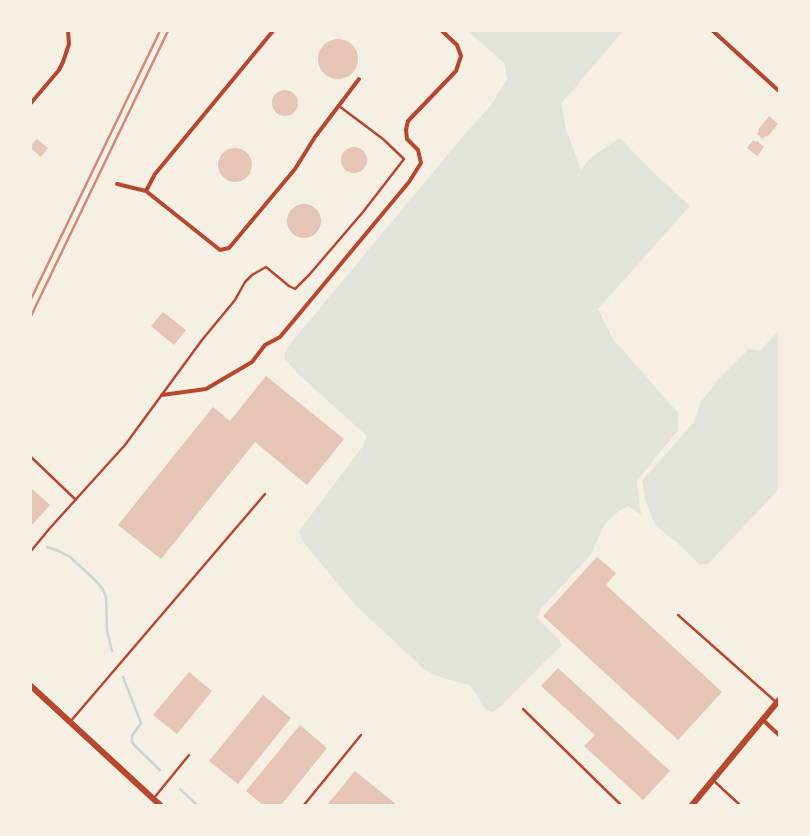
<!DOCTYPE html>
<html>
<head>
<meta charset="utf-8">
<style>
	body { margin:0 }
	#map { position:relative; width:810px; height:836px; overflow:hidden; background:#f6efe4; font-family:Ubuntu,sans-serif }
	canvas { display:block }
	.frame { position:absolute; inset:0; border:32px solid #f6efe4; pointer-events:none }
</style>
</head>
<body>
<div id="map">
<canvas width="810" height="836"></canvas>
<div class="frame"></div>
</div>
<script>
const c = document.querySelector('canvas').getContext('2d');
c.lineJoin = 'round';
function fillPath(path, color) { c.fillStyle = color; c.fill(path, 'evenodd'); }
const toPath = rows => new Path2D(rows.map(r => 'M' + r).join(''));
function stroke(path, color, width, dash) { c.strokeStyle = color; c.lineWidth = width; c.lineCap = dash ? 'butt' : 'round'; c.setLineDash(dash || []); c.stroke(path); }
fillPath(toPath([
	[468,31,623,31,561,104,566,129,581,170,590,158,620,138,656,175,690,206,598,309,613,339,678,413,678,430,637,481,641,515,628,506,619,511,605,524,590,556,541,608,537,617,559,640,562,646,549,657,501,706,493,712,485,709,470,685,439,677,425,670,355,605,302,540,299,531,363,446,367,436,298,374,284,358,287,348,295,338,464,135,492,104,507,79,504,63],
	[779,330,779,489,708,564,700,565,675,541,655,525,646,502,642,481,694,422,700,403,717,381,749,349,760,351]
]), '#e2e4dc');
stroke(toPath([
	[47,547,59,551,70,557,95,580,102,588,106,597,107,631,112,651],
	[123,677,141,723,132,736,132,742,135,746,160,770],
	[180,789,197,805]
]), '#c9d6d2', 2.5);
fillPath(toPath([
	'318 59a20 20 0 1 1 40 0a20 20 0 1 1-40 0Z',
	'272 103a13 13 0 1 1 26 0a13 13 0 1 1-26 0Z',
	[769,116,778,124,767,137,765,136,763,139,757,134,759,131,758,130],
	[37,139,48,148,41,157,31,148,31,145],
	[753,140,756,142,757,141,764,147,757,156,747,148],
	'341 160a13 13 0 1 1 26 0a13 13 0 1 1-26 0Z',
	'218 165a17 17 0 1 1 34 0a17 17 0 1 1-34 0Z',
	'287 221a17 17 0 1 1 34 0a17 17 0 1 1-34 0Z',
	[163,312,186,330,174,345,151,326],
	[266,376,344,439,307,485,255,442,161,559,118,525,213,407,230,421],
	[31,488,50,505,31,526],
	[597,557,616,573,606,585,722,692,678,740,543,616],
	[558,668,670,771,643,800,584,746,595,735,541,686],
	[189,672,212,691,177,734,153,715],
	[263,695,291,718,238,784,209,761],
	[300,725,327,748,281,805,263,805,246,791],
	[355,771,397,805,327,805]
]), '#e6c5b7');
stroke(toPath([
	[31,457,76,500],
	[31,551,50,528,125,445,202,340,235,300,245,282,252,275,266,267,289,286,295,289,309,275,363,212,404,159,383,139,339,106],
	[678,615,776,702],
	[523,709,621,805],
	[70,722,265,494],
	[714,781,740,805],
	[154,798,189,755],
	[304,805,361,735]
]), '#b5482f', 2.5);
stroke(toPath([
	[713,31,779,91],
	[31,103,59,70,63,62,69,44,68,31],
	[117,184,146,191,155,174,273,31],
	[146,191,220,250,229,248,295,169,315,137,359,79],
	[162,395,206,389,252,362,265,345,280,337,409,182,421,163,418,150,407,139,406,130,408,121,456,71,461,56,457,45,442,31],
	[763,720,779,735]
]), '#b5482f', 4);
stroke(toPath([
	[31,686,160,805],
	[692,805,779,700]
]), '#b5482f', 6);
stroke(toPath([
	[31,299,160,31],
	[31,316,168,31]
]), '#cf8b77', 2.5);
</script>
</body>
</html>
